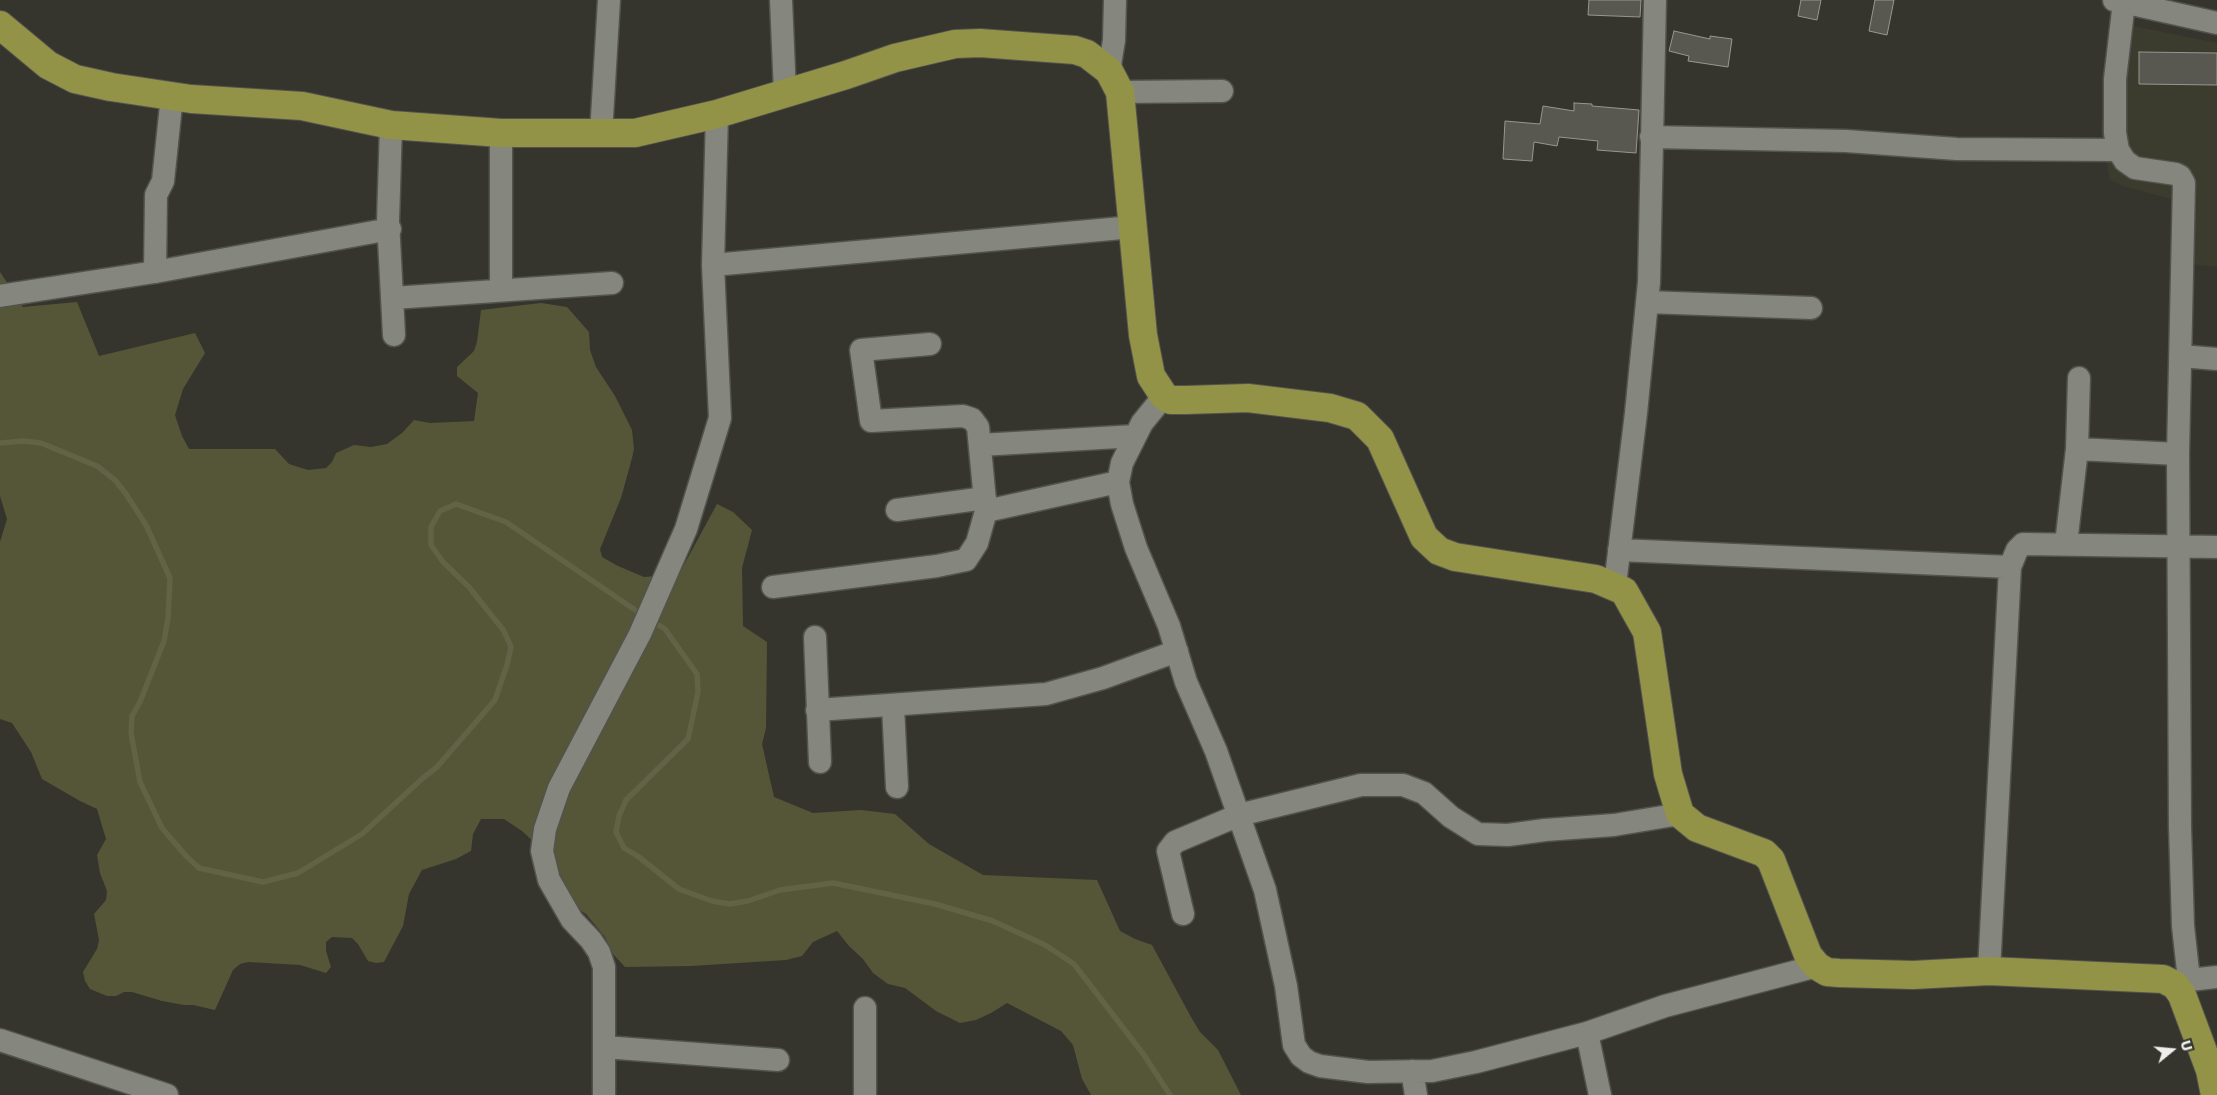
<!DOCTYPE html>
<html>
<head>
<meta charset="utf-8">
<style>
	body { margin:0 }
	#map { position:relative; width:2217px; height:1095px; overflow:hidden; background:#35352e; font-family:"Golos Text",sans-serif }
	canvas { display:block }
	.north { position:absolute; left:2147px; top:1025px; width:50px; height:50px; -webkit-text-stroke:4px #35352e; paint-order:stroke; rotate:73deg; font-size:14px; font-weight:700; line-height:20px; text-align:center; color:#eeefea }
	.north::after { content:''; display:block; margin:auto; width:18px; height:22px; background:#eeefea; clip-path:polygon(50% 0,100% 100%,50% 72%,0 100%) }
</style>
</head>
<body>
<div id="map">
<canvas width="2217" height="1095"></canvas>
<div class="north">U</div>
</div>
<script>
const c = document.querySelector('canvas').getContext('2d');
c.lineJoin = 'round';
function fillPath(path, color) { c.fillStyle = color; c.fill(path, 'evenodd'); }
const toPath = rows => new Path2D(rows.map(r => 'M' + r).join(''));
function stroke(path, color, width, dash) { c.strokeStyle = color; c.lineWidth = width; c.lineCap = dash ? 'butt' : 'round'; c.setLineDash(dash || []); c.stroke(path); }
fillPath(toPath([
	[2109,21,2217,43,2217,267,2172,262,2171,199,2126,187,2110,180,2101,130,2110,40]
]), '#3b3c2e');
fillPath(toPath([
	[0,272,23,307,77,302,99,356,195,333,205,353,183,389,175,415,182,436,189,449,275,449,289,464,308,470,326,468,332,462,336,453,354,445,371,447,387,444,402,433,414,420,430,423,474,421,478,393,457,376,457,367,474,351,477,342,481,310,541,303,567,307,589,332,590,350,596,367,615,396,632,430,634,449,632,458,621,498,600,549,602,557,618,566,644,577,679,574,717,504,733,512,752,530,742,568,743,626,767,642,766,728,762,744,774,797,813,813,861,810,895,814,929,844,983,875,1097,880,1120,931,1135,939,1152,945,1191,1017,1200,1032,1218,1050,1241,1095,1091,1095,1082,1079,1073,1045,1061,1031,1007,1003,991,1013,976,1020,960,1023,936,1011,905,988,888,984,873,973,863,959,849,946,837,931,813,942,802,956,786,960,691,966,625,967,613,954,605,937,586,914,578,909,547,854,522,831,504,819,481,819,473,834,471,851,456,859,422,870,409,894,403,926,384,962,376,963,368,961,358,944,352,938,332,937,326,942,326,951,331,967,326,973,300,965,248,962,240,964,233,970,215,1010,193,1005,184,1005,162,1001,132,992,124,992,116,996,107,996,90,989,85,981,83,972,97,949,99,940,94,914,106,900,107,891,100,873,97,855,106,839,97,809,80,801,42,779,31,752,12,723,0,719,0,542,7,519,0,496]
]), '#555637');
stroke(toPath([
	[0,443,24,441,41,443,97,466,115,480,126,494,146,525,170,578,168,618,164,641,140,702,132,716,131,733,140,782,162,828,186,856,199,868,263,882,298,873,362,834,423,778,437,767,495,700,507,665,511,647,504,631,469,587,443,562,431,545,431,527,440,511,456,504,506,522,644,616],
	[652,621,665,629,697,674,698,692,688,739,626,800,619,816,616,832,624,848,639,857,679,889,712,901,730,904,748,901,780,890,833,883,935,904,993,921,1045,945,1074,964,1144,1055,1170,1095]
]), '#626246', 5.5);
const building = toPath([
	[1589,0,1641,0,1640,17,1588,15,1589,0],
	[1801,0,1821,0,1817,20,1798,16,1801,0],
	[1875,0,1894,0,1887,35,1869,31,1875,0],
	[1674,31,1710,39,1710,36,1732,39,1728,67,1688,61,1689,56,1669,51,1674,31],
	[2139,52,2217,53,2217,85,2139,84,2139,52],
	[1574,103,1592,104,1592,106,1639,110,1636,153,1597,150,1598,141,1559,137,1557,146,1534,142,1532,161,1503,159,1505,121,1540,124,1543,106,1574,111,1574,103]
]);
fillPath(building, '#585851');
stroke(building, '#97978f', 1);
const minor = toPath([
	[781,0,785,93],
	[2114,0,2217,23],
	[2124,2,2115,79,2115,133,2118,150,2125,161,2135,168,2176,174,2180,176,2184,183,2178,454,2180,827,2183,926,2189,980],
	[1109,71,1114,40,1115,0],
	[1120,92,1222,91],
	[391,125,388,221,394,335],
	[601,134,609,0],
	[1651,137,1846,141,1957,149,2118,150],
	[713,265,717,114],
	[155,272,156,195,163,181,172,96],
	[501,289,501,133],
	[0,296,155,272,390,229],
	[393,298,612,283],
	[1647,302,1811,308],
	[930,344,861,350,871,421,963,416,972,419,978,427,986,511],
	[2181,356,2217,359],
	[1164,396,1142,423,1122,463,1118,482,1122,504,1136,548,1169,626,1186,682,1216,751,1265,890,1286,986,1294,1045,1301,1056,1309,1062,1320,1066,1368,1072,1432,1071,1476,1062,1587,1033,1665,1006,1817,966],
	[980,445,1135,436],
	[2077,449,2079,378],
	[897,510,985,498],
	[2066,544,2077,449,2178,454],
	[1619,550,2010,567,1989,971],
	[2010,567,2017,550,2023,544,2217,547],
	[1615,585,1636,413,1649,282,1655,0],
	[773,587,937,566,966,560,977,543,986,511,1118,482],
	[815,637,820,762],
	[893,706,897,787],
	[817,710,1046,694,1103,678,1177,651],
	[1183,914,1168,851,1175,842,1239,815,1361,785,1403,785,1424,793,1451,817,1478,834,1508,835,1545,830,1614,825,1680,814],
	[2176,984,2189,980,2217,977],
	[865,1008,865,1095],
	[1587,1033,1600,1095],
	[0,1040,167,1095],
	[604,1047,778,1060],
	[1412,1071,1416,1095],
	[604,1095,604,967,599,952,591,940,572,920,549,880,542,851,545,829,559,788,640,634,686,529,720,418,713,265,1133,227]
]);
const major = toPath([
	[0,25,48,65,75,79,111,87,191,99,302,106,391,125,501,133,635,133,717,114,846,75,895,58,955,44,980,43,1075,50,1087,54,1109,71,1120,92,1143,335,1151,376,1164,396,1171,400,1186,400,1248,398,1330,408,1357,416,1380,439,1424,537,1439,551,1455,557,1596,579,1624,591,1647,632,1668,774,1680,814,1697,828,1764,853,1771,860,1808,955,1817,966,1827,972,1839,973,1913,975,1989,971,2163,979,2175,985,2182,995,2210,1070,2215,1095]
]);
stroke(minor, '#53534d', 25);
stroke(major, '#53534d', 30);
stroke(minor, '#85867e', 22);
stroke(major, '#939348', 28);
</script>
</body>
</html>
